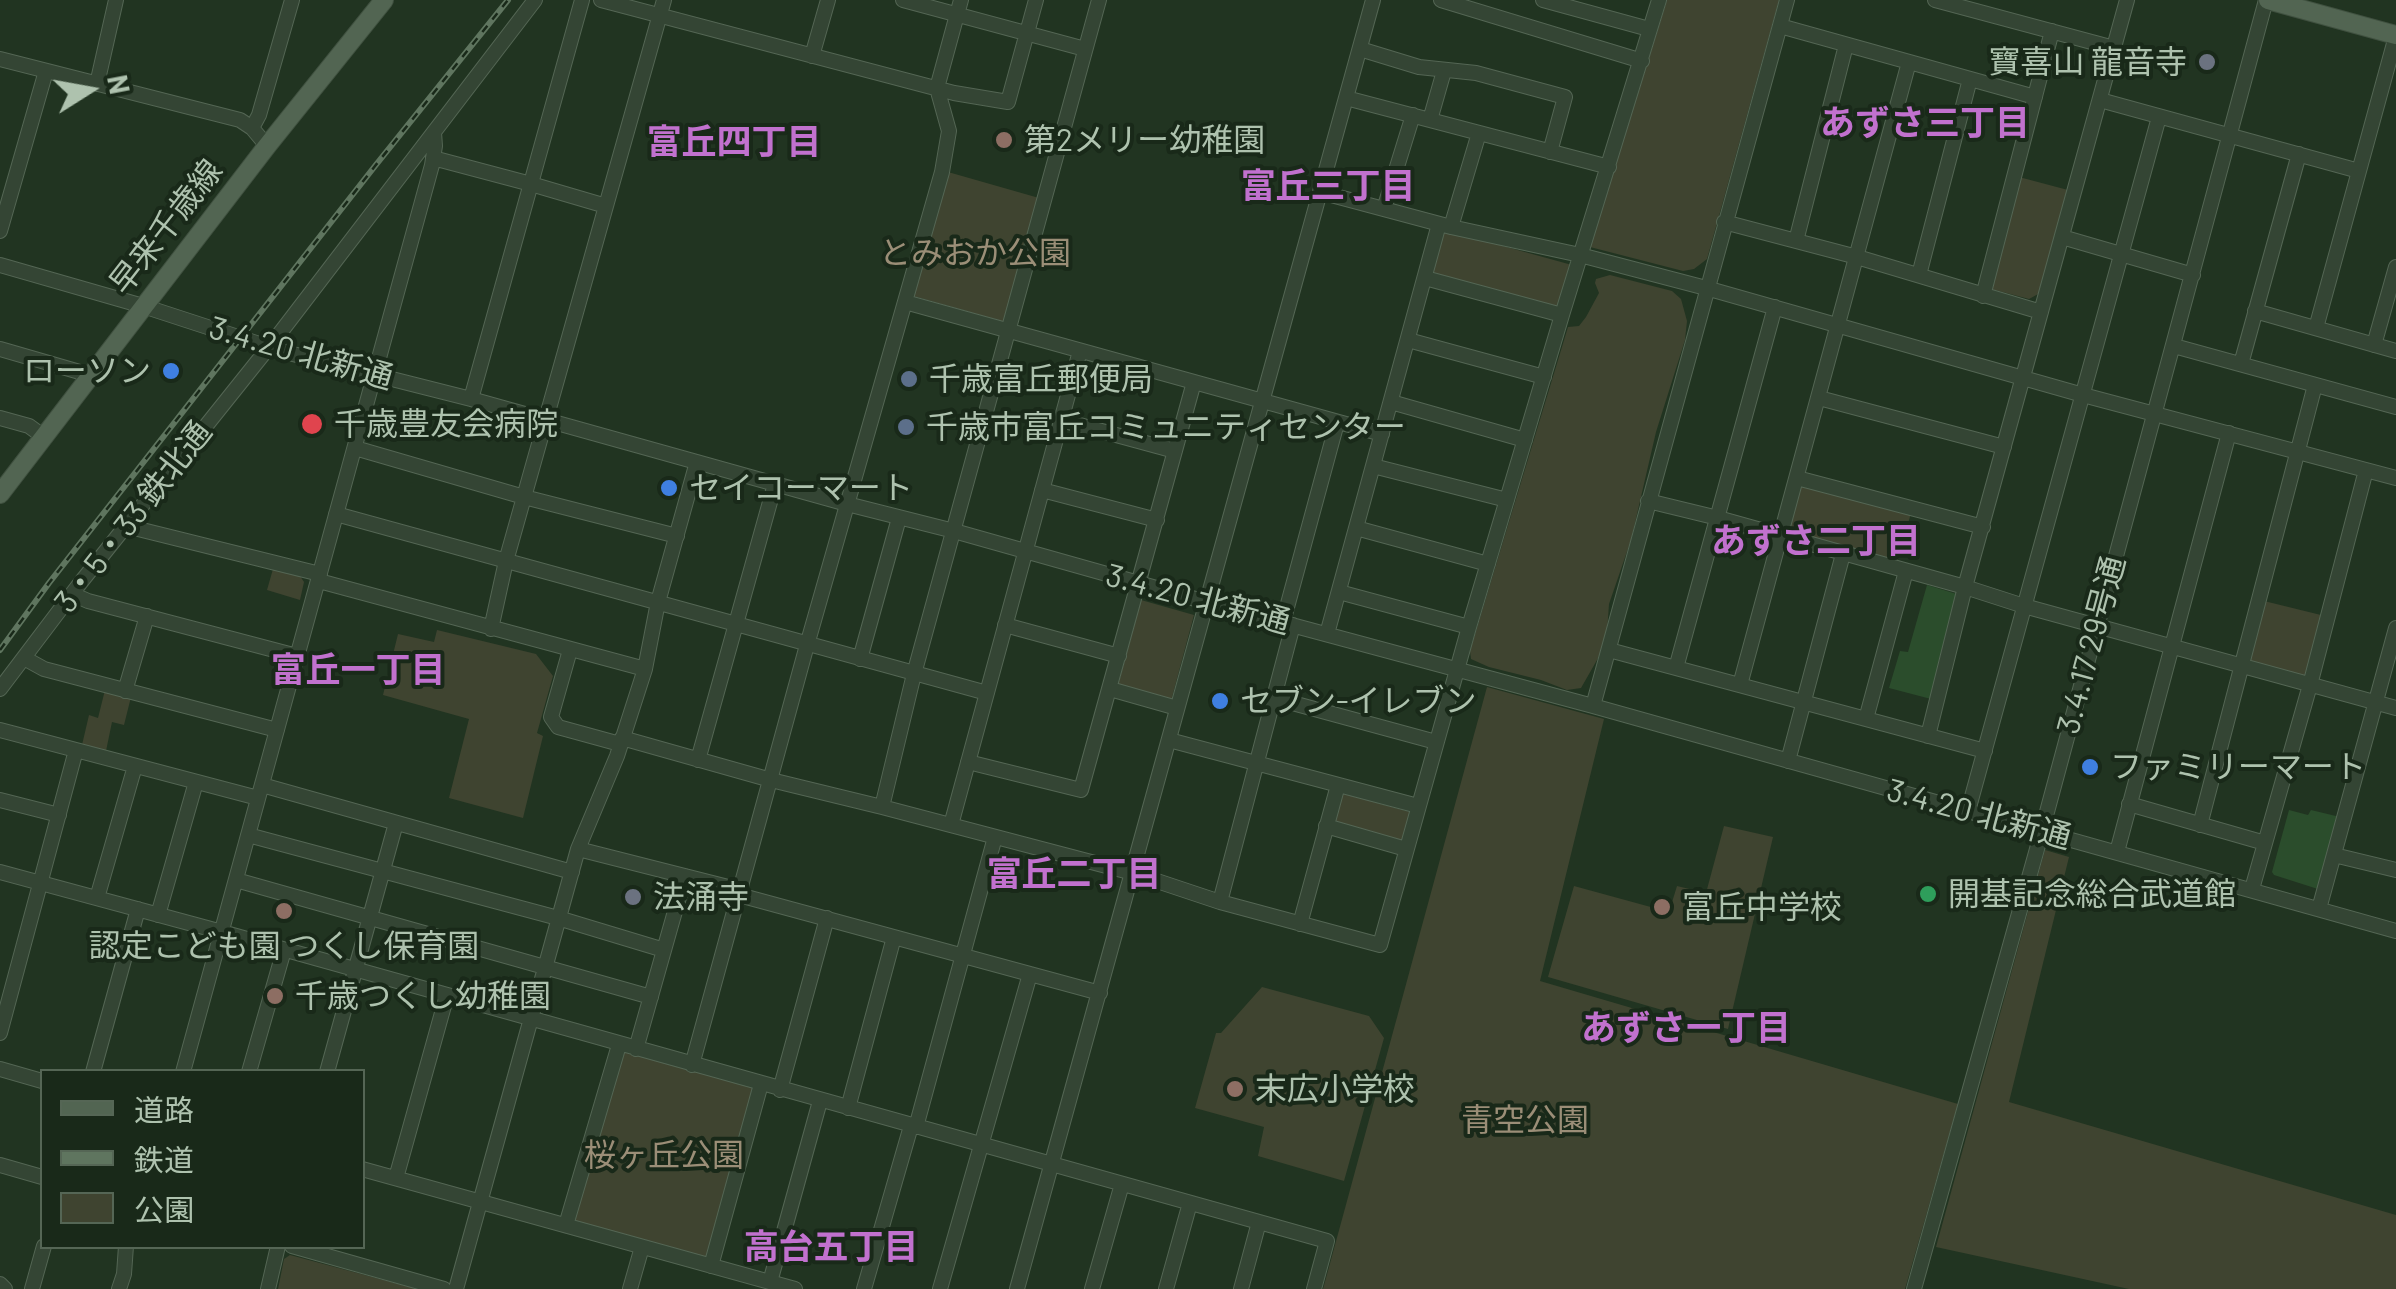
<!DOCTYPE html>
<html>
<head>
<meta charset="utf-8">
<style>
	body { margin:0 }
	#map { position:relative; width:2396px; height:1289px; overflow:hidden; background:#213421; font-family:Barlow,"Noto Sans JP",sans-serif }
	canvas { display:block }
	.legend { position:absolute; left:40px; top:1069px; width:325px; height:180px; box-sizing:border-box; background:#192919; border:2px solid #565; margin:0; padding:12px 18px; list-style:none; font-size:30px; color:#aec2ae }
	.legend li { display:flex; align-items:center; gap:20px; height:50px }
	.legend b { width:50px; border:2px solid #565 }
	.north { position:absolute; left:40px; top:40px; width:100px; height:100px; -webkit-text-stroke:8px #192919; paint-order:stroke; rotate:79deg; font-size:28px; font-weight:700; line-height:40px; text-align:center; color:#aec2ae }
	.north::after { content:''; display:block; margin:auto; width:35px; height:45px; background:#aec2ae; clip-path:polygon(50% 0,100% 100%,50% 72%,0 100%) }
</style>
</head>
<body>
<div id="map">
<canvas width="2396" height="1289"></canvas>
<ul class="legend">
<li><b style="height:12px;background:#526552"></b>道路</li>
<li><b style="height:12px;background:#5f755f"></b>鉄道</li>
<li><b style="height:28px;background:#3f4430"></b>公園</li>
</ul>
<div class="north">N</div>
</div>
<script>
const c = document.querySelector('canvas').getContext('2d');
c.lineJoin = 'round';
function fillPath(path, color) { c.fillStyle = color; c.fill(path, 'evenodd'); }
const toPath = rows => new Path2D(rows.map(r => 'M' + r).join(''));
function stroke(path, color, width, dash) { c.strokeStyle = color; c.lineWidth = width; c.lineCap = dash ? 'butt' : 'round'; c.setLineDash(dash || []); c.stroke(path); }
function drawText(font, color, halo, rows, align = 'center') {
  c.font = font + ' Barlow,"Noto Sans JP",sans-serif'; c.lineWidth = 8; c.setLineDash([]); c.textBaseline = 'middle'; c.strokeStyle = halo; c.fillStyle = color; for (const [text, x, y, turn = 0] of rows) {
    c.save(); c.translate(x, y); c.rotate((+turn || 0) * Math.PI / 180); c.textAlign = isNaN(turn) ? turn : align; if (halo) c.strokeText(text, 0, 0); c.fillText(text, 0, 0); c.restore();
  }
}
fillPath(toPath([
	[1667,0,1779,0,1707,259,1694,269,1683,271,1590,247],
	[948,172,1039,198,1005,322,913,296],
	[2019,177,2068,190,2040,293,2029,299,1991,289],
	[1445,230,1572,265,1558,309,1432,274],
	[1610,275,1672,291,1681,299,1687,321,1685,340,1656,432,1631,540,1609,604,1607,633,1601,653,1581,688,1567,690,1541,680,1489,667,1471,659,1470,651,1568,327,1579,326,1586,317,1599,293,1595,283,1596,279],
	[1807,484,1911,513,1897,563,1790,535,1787,529,1800,487],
	[273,569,300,576,304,582,300,600,267,590],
	[1141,600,1194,615,1171,701,1118,685],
	[2264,601,2321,615,2305,677,2248,661],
	[437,630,536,654,553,676,537,733,543,736,523,818,449,798,469,719,383,695,398,634,434,642],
	[1487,687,1604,719,1540,981,1958,1104,1905,1289,1323,1289],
	[105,690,131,697,124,725,112,722,106,751,82,745,89,715,98,718],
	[1341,793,1410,812,1401,844,1332,824],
	[1724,826,1773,837,1728,1029,1548,977,1574,886,1669,912,1677,886,1706,893],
	[2045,850,2069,857,2009,1102,2396,1215,2396,1289,2129,1289,1936,1247],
	[1262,987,1369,1016,1384,1038,1344,1181,1258,1156,1264,1127,1195,1108,1216,1033,1221,1033],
	[622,1050,754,1088,707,1259,574,1222],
	[290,1255,417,1289,278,1289,284,1259]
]), '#3f4430');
fillPath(toPath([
	[1927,585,1960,595,1931,699,1889,688,1900,651,1908,652],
	[2289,810,2308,815,2311,810,2340,817,2321,890,2274,875,2272,872]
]), '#2b4d2c');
const minor = toPath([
	[601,0,954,93,1008,102,1036,0],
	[903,0,1085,49],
	[1441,0,1642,61],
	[1543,0,1649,29],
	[1935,0,2114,48],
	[1780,26,2035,97],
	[1360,49,1419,67,1476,73,1565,97,1550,152],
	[812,56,828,0],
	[0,59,240,120,252,128,267,146],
	[97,84,116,0],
	[1346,98,1609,167],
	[2100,100,2359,171],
	[1430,120,1444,71],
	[252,128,259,115,292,0],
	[433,158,531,184,606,206],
	[1320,192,1451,227,1580,255,1706,288,2083,395,2396,478],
	[1384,209,1413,115],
	[1724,222,1857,257,2041,312],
	[1451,227,1479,133],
	[0,231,46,71],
	[2062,237,2193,275],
	[1796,241,1846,45],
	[0,265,143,306,281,351,471,399,847,504,954,531,1206,602,1593,706,2396,931],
	[1919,275,1970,79],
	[1425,278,1562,315],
	[1983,296,2052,31],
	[905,302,1382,434],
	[2255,311,2396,351],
	[2316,328,2396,36],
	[1408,340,1544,377],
	[2374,345,2396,267],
	[2174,346,2396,407],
	[0,349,90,375],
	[2241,364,2299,154],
	[1819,398,2004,447],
	[471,399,582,0],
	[1391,402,1525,440],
	[0,418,29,426,44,437],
	[1061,420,1175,451],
	[355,448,524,497,677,536],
	[1373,466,1507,500],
	[1797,478,1983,527],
	[1042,490,1157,520],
	[1648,501,1718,518,1965,587,2024,606,2396,708],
	[336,514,987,693],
	[126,526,320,574],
	[1356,528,1488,564],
	[319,581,645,669],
	[1339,592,1469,627],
	[72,594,88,601,297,656],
	[1283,622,1337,423],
	[1005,625,1119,656],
	[491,629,506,561,664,0],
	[1327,634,1439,224],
	[570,650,551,717,558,727,620,744],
	[1609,650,1985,751],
	[24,658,44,669,277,730],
	[860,659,899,518],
	[1676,668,1775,307],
	[1740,685,1909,62],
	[0,689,81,582,277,337,535,0],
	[1110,689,1177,708],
	[125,691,147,616],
	[1274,698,1436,742],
	[1593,706,1787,0],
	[1866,719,1906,571],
	[0,730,258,798],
	[1928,736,1965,587,2127,0],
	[622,738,771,780,882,807,1133,873,1220,902,1380,945,1469,627,1562,315,1659,0],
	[1169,740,1418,806],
	[698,760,775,484],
	[1788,761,1843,554],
	[968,762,1081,790,1194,382],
	[262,785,572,872],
	[0,800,59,815],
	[2129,804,2265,843],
	[882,807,914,674,1099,0],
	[1968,811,2159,117],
	[951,825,1080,351],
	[2200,825,2315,385],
	[1326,826,1406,849],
	[248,835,558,918,664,950],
	[578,849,740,890],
	[2117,852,2229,433],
	[2334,855,2396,870],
	[0,872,222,932,1327,1241,1314,1289],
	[236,880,651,997],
	[2252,889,2310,685,2366,470],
	[739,895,1100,993],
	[97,898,135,766],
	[1220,902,1293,625],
	[2319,909,2396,628],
	[158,915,196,782],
	[1300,924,1338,785],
	[0,1033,76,750],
	[636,1049,685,876],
	[692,1065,807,645,942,172,949,131,937,88,961,0],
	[0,1069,42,1081],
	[93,1072,138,909],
	[183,1072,432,165,435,146,434,132],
	[249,1072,284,950],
	[327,1072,396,823],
	[780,1090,827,918],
	[848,1108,894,937],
	[916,1127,995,837],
	[0,1165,42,1177],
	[362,1169,795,1289],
	[396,1178,447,995],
	[566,1225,619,1045],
	[292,1246,444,1289],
	[711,1266,761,1084],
	[770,1282,820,1101],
	[0,1284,5,1289],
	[32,1289,44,1246],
	[119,1289,124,1274,126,1246],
	[268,1289,278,1246],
	[456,1289,578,849,617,756,645,669,658,602,697,462],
	[630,1289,642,1247],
	[864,1289,911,1126],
	[940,1289,1030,974],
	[1017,1289,1373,0],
	[1092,1289,1122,1184],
	[1166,1289,1190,1203],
	[1241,1289,1259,1222],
	[1914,1289,2037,849,2266,0]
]);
const major = toPath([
	[2268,0,2396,35],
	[0,494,267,146,384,0]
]);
stroke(minor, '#546654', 16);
stroke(major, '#405140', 20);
stroke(minor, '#344534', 14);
stroke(major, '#526552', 18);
const rail = toPath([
	[0,650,49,583,375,166,508,0]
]);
stroke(rail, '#5f755f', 6);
stroke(rail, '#192919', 2.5, [8]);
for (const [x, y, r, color] of [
	[2207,62,10,"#6b7280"],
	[1004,140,10,"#8d6e63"],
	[171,371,10,"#3f7fe0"],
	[909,379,10,"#5c6f8a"],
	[312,424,12,"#e0444e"],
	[906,427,10,"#5c6f8a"],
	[669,488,10,"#3f7fe0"],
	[1220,701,10,"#3f7fe0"],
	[2090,767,10,"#3f7fe0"],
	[1928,894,10,"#2e9e5b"],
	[633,897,10,"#6b7280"],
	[1662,907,10,"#8d6e63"],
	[284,911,10,"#8d6e63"],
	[275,996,10,"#8d6e63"],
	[1235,1089,10,"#8d6e63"]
]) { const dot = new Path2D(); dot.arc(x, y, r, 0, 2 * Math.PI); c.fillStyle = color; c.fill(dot); stroke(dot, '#192919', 4); }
drawText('32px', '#aec2ae', '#192919', [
	["寶喜山 龍音寺",2187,62,"right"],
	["第2メリー幼稚園",1024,140],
	["ローソン",151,371,"right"],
	["千歳富丘郵便局",929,379],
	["千歳豊友会病院",334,424],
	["千歳市富丘コミュニティセンター",926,427],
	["セイコーマート",689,488],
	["セブン-イレブン",1240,701],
	["ファミリーマート",2110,767],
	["開基記念総合武道館",1948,894],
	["法涌寺",653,897],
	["富丘中学校",1682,907],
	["認定こども園 つくし保育園",284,946,"center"],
	["千歳つくし幼稚園",295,996],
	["末広小学校",1255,1089]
], 'left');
drawText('32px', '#aec2ae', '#192919', [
	["早来千歳線",166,227,-52],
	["3.4.20 北新通",301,353,16],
	["3・5・33 鉄北通",133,517,-52],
	["3.4.20 北新通",1198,599,15],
	["3.4.17 29号通",2091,645,-75],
	["3.4.20 北新通",1979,814,15]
]);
drawText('32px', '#9b8e77', '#192919', [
	["とみおか公園",975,253],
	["青空公園",1525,1120],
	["桜ヶ丘公園",664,1155]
]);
drawText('bold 35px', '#c171ce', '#192919', [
	["あずさ三丁目",1925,123],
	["富丘四丁目",734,142],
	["富丘三丁目",1328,186],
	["あずさ二丁目",1816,541],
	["富丘一丁目",358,670],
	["富丘二丁目",1074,874],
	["あずさ一丁目",1686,1028],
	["高台五丁目",831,1247]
]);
</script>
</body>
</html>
